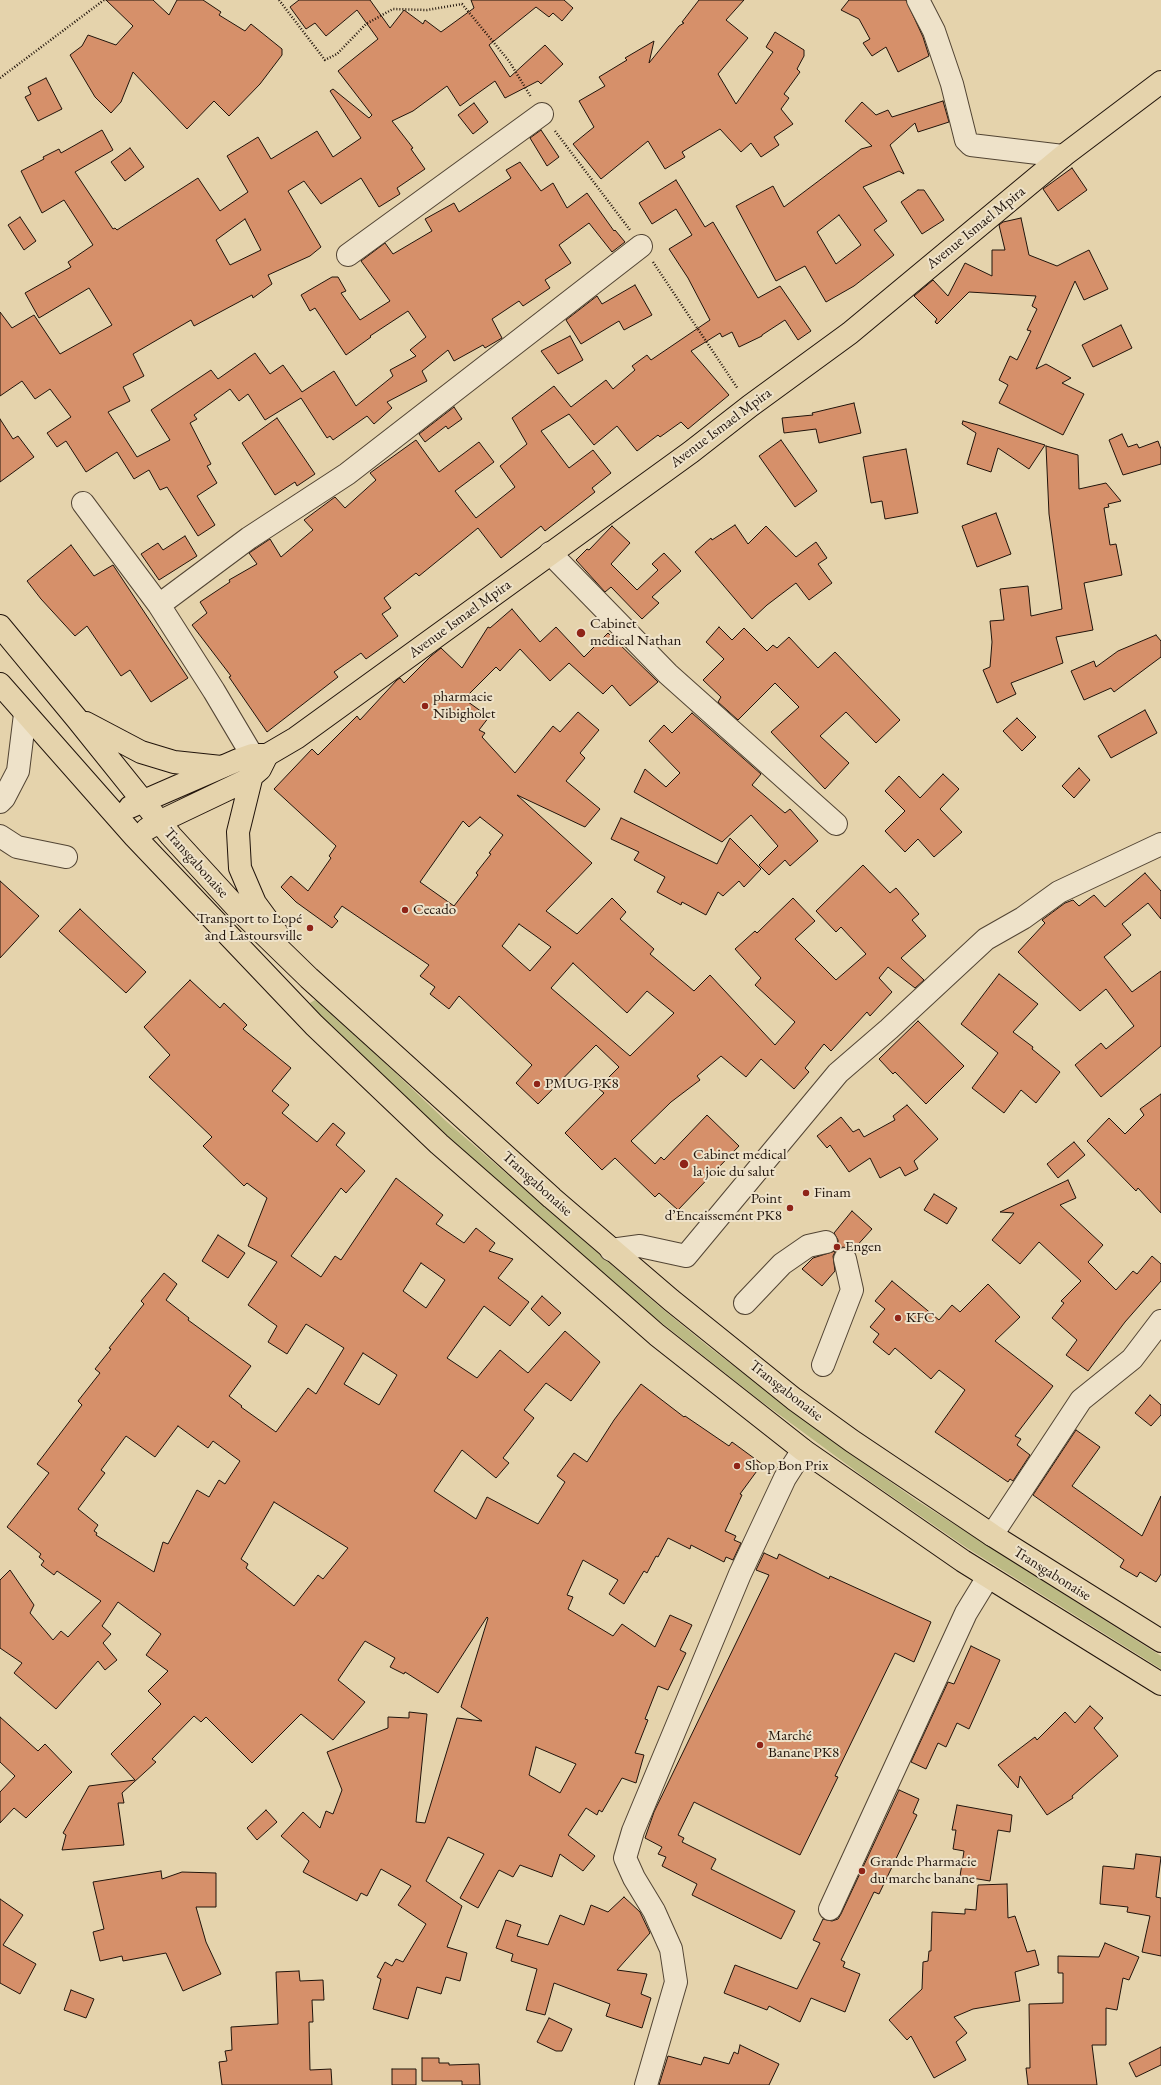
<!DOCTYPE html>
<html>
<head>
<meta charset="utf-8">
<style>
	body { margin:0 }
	canvas { display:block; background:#e5d3ac }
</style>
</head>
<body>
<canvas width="1161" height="2085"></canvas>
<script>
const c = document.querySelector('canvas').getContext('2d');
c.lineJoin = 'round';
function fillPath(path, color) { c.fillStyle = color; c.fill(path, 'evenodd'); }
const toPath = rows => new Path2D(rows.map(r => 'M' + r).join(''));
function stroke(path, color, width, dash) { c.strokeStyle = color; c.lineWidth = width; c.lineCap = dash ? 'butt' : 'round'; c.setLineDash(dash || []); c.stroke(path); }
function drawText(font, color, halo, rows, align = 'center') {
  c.font = font + ' "EB Garamond",serif'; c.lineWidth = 4; c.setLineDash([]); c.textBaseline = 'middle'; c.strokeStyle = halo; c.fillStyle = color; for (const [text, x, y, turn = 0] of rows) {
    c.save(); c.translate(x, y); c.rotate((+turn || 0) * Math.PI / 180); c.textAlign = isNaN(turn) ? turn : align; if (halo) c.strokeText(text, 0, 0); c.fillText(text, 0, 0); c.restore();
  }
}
fillPath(toPath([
	[315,1000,325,1006,446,1121,659,1306,709,1347,830,1439,916,1500,1161,1656,1161,1669,967,1548,868,1480,758,1399,653,1316,485,1171,311,1009,310,1003]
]), '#bcba84');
const building = toPath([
	[106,0,153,0,169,15,177,0,203,0,221,12,219,15,245,31,251,24,282,49,282,55,260,84,229,116,214,101,187,129,133,72,121,102,111,113,95,97,70,55,82,46,88,35,116,45,133,26,106,0],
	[299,0,370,0,390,28,404,10,423,24,425,20,441,32,474,8,471,0,564,0,573,8,562,21,553,13,549,17,536,7,489,45,510,77,545,45,563,64,541,84,538,81,505,98,495,81,460,106,447,86,413,111,392,121,413,148,411,149,425,169,397,188,400,194,379,207,361,178,321,204,304,181,288,191,321,247,310,256,268,275,272,284,253,298,252,295,194,326,191,320,133,354,144,376,123,387,130,401,108,412,137,457,170,440,151,410,211,370,218,379,255,353,270,374,283,365,302,392,334,371,356,406,393,376,390,370,416,356,410,350,426,337,408,311,370,336,371,337,346,355,315,308,310,311,301,295,332,277,338,277,346,291,341,293,360,320,390,301,361,261,385,243,393,254,432,231,425,219,454,203,459,212,511,178,506,170,520,162,541,191,553,183,567,208,587,193,614,231,615,230,625,242,612,252,589,223,559,245,571,263,545,280,550,288,523,306,519,301,492,319,502,338,485,348,483,345,454,361,448,350,422,371,427,381,387,402,392,408,374,424,367,416,333,440,330,436,327,438,301,398,265,420,248,394,239,401,230,389,194,415,197,419,190,423,211,464,207,466,217,483,197,496,215,525,198,536,167,487,160,490,149,470,134,479,117,452,86,472,66,441,57,447,47,433,71,417,50,389,35,399,22,381,0,396,0,312,12,328,34,315,60,354,112,325,89,288,39,318,25,293,71,267,68,262,93,245,64,200,42,213,21,171,44,159,43,157,59,149,61,153,102,130,113,150,75,172,113,229,115,228,117,230,198,178,220,211,248,192,227,156,258,137,271,159,317,131,333,157,361,138,330,91,333,89,369,118,372,115,338,71,378,39,357,10,326,36,315,23,306,29,290,7,299,0],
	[245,219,261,250,230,265,216,240,245,219],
	[699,0,744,0,726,20,748,38,718,74,736,104,773,52,766,47,775,32,804,50,804,56,797,69,800,72,784,94,789,98,781,109,793,124,774,137,779,145,761,157,751,143,741,152,720,129,682,152,685,157,665,169,648,141,601,179,573,144,594,127,579,101,605,86,599,77,627,60,625,58,654,41,649,63,679,26,684,23,682,22,699,0],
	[849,0,906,0,923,37,929,56,898,72,886,47,872,56,863,43,870,39,859,19,841,10,849,0],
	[46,78,62,109,38,121,25,97,31,94,28,87,46,78],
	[943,101,949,122,918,132,915,123,890,145,904,174,899,171,863,187,887,221,874,230,894,255,854,286,826,302,805,266,776,281,736,206,773,186,784,207,861,149,872,146,845,121,862,102,876,115,888,110,892,117,943,101],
	[839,215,861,245,836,264,817,232,839,215],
	[474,103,488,122,473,134,458,115,474,103],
	[541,130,559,157,547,166,530,138,541,130],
	[130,148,144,167,125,181,111,162,130,148],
	[1072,168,1087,190,1058,211,1043,189,1072,168],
	[676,180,705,227,713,222,758,298,780,286,811,331,798,340,785,320,762,335,762,336,739,347,732,332,722,337,720,333,691,351,729,395,688,429,681,422,660,437,658,435,637,451,617,426,594,445,569,414,541,431,569,468,593,450,611,473,592,488,595,492,572,510,545,531,541,526,501,558,478,528,419,576,416,573,384,598,391,608,382,614,398,636,366,659,361,653,334,672,338,677,267,732,229,677,231,676,192,625,207,613,200,602,230,582,229,580,257,564,249,553,270,539,281,557,313,530,304,520,335,497,345,508,376,480,370,473,416,440,439,472,479,442,494,462,455,491,476,518,515,487,500,466,527,444,512,418,554,386,571,407,606,380,613,389,635,370,632,366,647,355,651,360,710,320,688,278,669,249,692,235,676,209,652,224,639,203,676,180],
	[918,190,924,190,944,220,922,234,901,202,918,190],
	[20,217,36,241,24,250,8,225,20,217],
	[1021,218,1029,255,1057,266,1089,250,1108,289,1084,300,1075,281,1036,369,1046,364,1071,378,1062,383,1084,394,1063,435,999,403,1008,385,999,380,1010,356,1017,360,1031,331,1027,330,1037,309,1032,306,1036,296,969,292,937,324,935,322,937,319,914,296,933,280,948,296,965,263,992,276,992,250,1005,250,999,225,1003,222,1021,218],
	[635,285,652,315,624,330,619,321,581,344,566,320,597,296,602,304,635,285],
	[1121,325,1132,348,1093,367,1082,345,1121,325],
	[570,336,583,360,558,374,541,351,570,336],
	[854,403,861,433,819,443,816,429,784,433,782,418,813,415,812,413,854,403],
	[454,407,462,419,448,429,446,426,425,442,419,434,454,407],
	[277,418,315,474,297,486,295,482,275,495,242,443,277,418],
	[0,419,13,439,18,436,34,457,0,482,0,419],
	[963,421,978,425,1045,445,1029,469,998,448,991,472,967,464,976,433,962,424,963,421],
	[1122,434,1128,447,1137,444,1139,448,1158,441,1161,449,1161,464,1123,475,1109,440,1122,434],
	[781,440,817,491,795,507,759,456,781,440],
	[1046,446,1078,455,1079,489,1106,483,1121,501,1108,504,1109,507,1104,508,1110,545,1116,544,1122,575,1084,583,1093,630,1056,637,1063,663,1011,683,1016,694,997,703,983,670,990,667,992,642,990,621,1004,620,1000,589,1028,586,1031,616,1062,609,1049,514,1046,446],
	[906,449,918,513,885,519,882,501,871,503,863,457,906,449],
	[996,513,1011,554,977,567,962,526,996,513],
	[735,525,748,544,766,526,796,557,816,542,827,558,818,564,832,583,809,600,796,583,767,605,752,619,695,552,711,538,712,540,735,525],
	[612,526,630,543,611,564,637,590,658,570,652,564,664,553,681,571,652,597,659,603,642,619,611,587,605,592,576,560,587,549,589,550,612,526],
	[185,536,197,556,159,580,141,554,158,543,163,550,185,536],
	[71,545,94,576,113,565,188,678,151,702,130,670,121,676,87,626,75,636,41,599,27,581,71,545],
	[512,609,540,642,556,627,584,657,608,633,658,682,630,706,612,685,603,694,569,663,550,681,520,649,500,671,496,667,464,699,489,717,479,730,485,733,482,737,515,773,553,726,560,732,578,712,599,730,580,753,585,758,566,781,600,809,585,827,517,795,592,863,546,911,577,934,612,898,626,912,620,919,654,949,650,954,694,991,710,975,775,1045,795,1022,755,985,761,978,735,949,755,931,757,933,793,898,815,921,795,939,836,980,866,954,841,927,836,932,816,911,863,865,890,893,896,888,919,914,912,920,926,936,901,958,924,980,915,988,888,967,879,978,892,992,870,1016,867,1012,831,1051,824,1044,805,1068,809,1072,794,1089,761,1059,746,1077,721,1056,697,1076,700,1080,671,1102,631,1141,655,1164,661,1157,664,1160,707,1115,739,1146,678,1210,659,1193,655,1197,615,1158,602,1170,565,1133,604,1093,598,1088,619,1067,596,1045,538,1104,516,1083,532,1065,459,996,449,1009,430,994,435,987,420,976,429,965,342,906,334,917,338,921,332,928,296,902,281,887,291,876,308,891,331,858,329,856,336,846,274,789,312,749,318,755,357,716,360,720,397,680,400,678,404,683,431,656,441,648,462,668,488,627,490,628,512,609],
	[480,817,503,835,489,853,491,854,476,873,478,875,454,906,420,882,463,821,469,827,480,817],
	[519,924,551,947,530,971,502,946,519,924],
	[573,963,627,1013,647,991,674,1013,630,1056,551,988,573,963],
	[719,627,732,640,744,628,767,651,773,645,777,648,789,637,818,668,835,652,900,720,876,743,846,712,820,736,849,763,825,789,771,732,799,707,775,683,738,720,718,702,721,697,703,680,724,659,706,642,719,627],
	[1156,635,1161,641,1161,657,1114,692,1111,688,1084,700,1071,671,1094,661,1096,667,1118,651,1156,635],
	[1145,710,1157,733,1111,758,1098,736,1145,710],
	[692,713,761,774,752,785,785,813,790,809,818,841,790,866,785,860,769,875,759,865,778,846,751,815,722,842,634,792,645,769,666,787,680,773,649,741,664,725,672,733,692,713],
	[1017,718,1036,737,1022,751,1003,731,1017,718],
	[1079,768,1090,780,1074,798,1062,786,1079,768],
	[943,774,959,789,940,809,962,832,934,857,918,839,905,852,885,831,905,811,885,791,899,776,920,798,943,774],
	[621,818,717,864,730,838,761,869,744,887,739,881,723,896,718,892,706,915,682,902,681,905,657,892,665,877,634,860,639,852,611,839,621,818],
	[1145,873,1161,891,1161,919,1148,903,1122,924,1131,935,1104,957,1132,992,1161,971,1161,1046,1101,1097,1075,1065,1101,1043,1106,1049,1134,1026,1106,989,1080,1011,1018,952,1045,923,1042,920,1065,903,1073,900,1079,906,1094,895,1105,907,1145,873],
	[0,881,39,916,0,958,0,881],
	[80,909,146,972,126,993,59,931,80,909],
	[999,974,1038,1004,1013,1032,1033,1047,1032,1049,1060,1072,1036,1103,1021,1090,1004,1113,972,1088,998,1053,961,1024,999,974],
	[190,980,220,1008,224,1003,247,1025,243,1029,291,1068,272,1091,289,1105,282,1113,317,1142,333,1123,345,1133,336,1145,365,1171,346,1193,341,1188,291,1256,321,1277,335,1256,341,1260,396,1178,443,1215,436,1224,464,1243,476,1228,495,1243,489,1251,513,1259,498,1278,529,1302,510,1326,484,1306,447,1358,477,1378,500,1350,528,1373,565,1331,600,1362,571,1401,546,1383,524,1410,534,1418,503,1458,509,1463,496,1478,462,1450,434,1491,476,1519,487,1497,538,1524,565,1482,557,1476,574,1453,587,1462,614,1420,641,1384,684,1417,685,1416,729,1446,732,1442,762,1464,740,1494,742,1495,725,1531,736,1536,734,1540,741,1543,733,1560,726,1557,724,1562,691,1545,690,1549,668,1538,658,1557,656,1556,647,1573,644,1571,624,1604,609,1594,618,1580,583,1560,567,1595,573,1597,568,1609,613,1636,622,1624,655,1647,670,1615,692,1625,680,1650,686,1653,668,1690,658,1686,645,1719,648,1720,635,1753,644,1755,636,1783,622,1778,602,1812,599,1810,597,1815,586,1808,568,1835,595,1856,583,1871,560,1854,552,1877,520,1865,513,1877,499,1870,478,1908,460,1898,484,1854,448,1837,426,1881,462,1906,447,1947,467,1953,460,1981,446,1977,441,1994,417,1987,408,2019,373,2009,381,1979,377,1977,385,1962,392,1966,396,1959,403,1962,426,1924,398,1905,411,1886,381,1869,367,1896,361,1893,357,1901,303,1872,309,1861,281,1836,303,1812,320,1828,326,1811,333,1814,342,1790,327,1752,388,1728,388,1717,409,1718,409,1712,427,1714,416,1822,425,1823,457,1718,482,1721,461,1707,488,1618,487,1617,438,1693,405,1672,404,1674,390,1667,395,1658,365,1641,338,1680,365,1702,333,1740,301,1714,252,1763,206,1717,201,1722,194,1716,152,1759,156,1762,122,1793,124,1803,118,1803,124,1845,62,1850,66,1835,63,1833,89,1786,135,1780,111,1754,161,1704,148,1691,168,1671,146,1655,161,1634,118,1602,102,1626,111,1634,103,1643,117,1660,105,1670,98,1661,56,1709,14,1673,22,1663,0,1648,0,1580,10,1570,34,1605,30,1613,53,1640,61,1631,68,1637,101,1601,57,1571,54,1575,41,1565,44,1561,39,1557,41,1554,7,1527,49,1473,37,1464,82,1405,78,1401,100,1373,95,1369,111,1349,109,1348,144,1304,141,1301,164,1273,177,1284,166,1300,189,1318,188,1320,251,1366,229,1396,242,1406,241,1407,276,1432,308,1388,316,1394,344,1348,306,1324,287,1354,268,1342,277,1326,248,1305,277,1262,248,1246,267,1198,247,1183,244,1186,203,1146,212,1137,149,1077,170,1055,144,1027,190,980],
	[421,1263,445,1280,426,1308,403,1291,421,1263],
	[363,1353,397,1375,379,1405,344,1384,363,1353],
	[178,1426,208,1448,213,1441,240,1461,225,1484,219,1480,209,1497,197,1490,168,1544,163,1542,154,1572,96,1535,97,1533,94,1531,98,1525,78,1509,105,1473,101,1470,126,1436,155,1457,178,1426],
	[274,1502,348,1548,323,1579,318,1575,294,1606,246,1568,248,1564,241,1559,274,1502],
	[536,1747,576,1764,560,1793,529,1775,536,1747],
	[918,1021,964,1066,926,1104,895,1072,893,1074,879,1059,918,1021],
	[1161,1094,1161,1213,1138,1188,1136,1191,1087,1141,1109,1118,1125,1134,1144,1115,1140,1109,1161,1094],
	[907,1105,938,1139,914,1161,918,1169,905,1176,900,1167,880,1178,870,1158,849,1172,830,1145,827,1148,817,1136,841,1117,853,1132,859,1129,864,1137,895,1120,893,1116,907,1105],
	[1074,1142,1085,1155,1058,1178,1047,1164,1074,1142],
	[1068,1180,1076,1198,1060,1205,1103,1245,1088,1262,1116,1290,1133,1271,1137,1274,1152,1256,1161,1264,1161,1281,1125,1322,1088,1371,1066,1355,1077,1340,1052,1318,1064,1303,1061,1301,1081,1281,1039,1242,1020,1264,992,1240,1014,1213,1000,1212,1068,1180],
	[934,1194,957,1208,947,1224,924,1210,934,1194],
	[852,1211,872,1229,853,1250,843,1247,836,1250,833,1256,835,1271,822,1286,802,1269,813,1258,835,1251,838,1246,838,1240,834,1233,852,1211],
	[218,1235,245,1253,228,1278,202,1261,218,1235],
	[892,1281,939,1320,952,1305,960,1312,988,1284,1020,1317,995,1341,1053,1386,1015,1436,1021,1439,1017,1445,1030,1455,1013,1481,1010,1479,1008,1482,935,1432,965,1390,939,1370,931,1379,895,1348,889,1355,873,1342,879,1334,870,1327,885,1309,875,1301,892,1281],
	[542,1296,561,1313,549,1326,531,1309,542,1296],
	[1150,1395,1161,1405,1161,1415,1151,1426,1135,1413,1150,1395],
	[1076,1430,1100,1447,1072,1486,1142,1536,1161,1496,1161,1574,1156,1582,1140,1572,1137,1577,1120,1567,1124,1560,1033,1495,1076,1430],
	[764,1553,777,1559,779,1554,829,1579,830,1576,931,1622,914,1662,895,1653,835,1776,838,1777,800,1855,694,1802,678,1835,684,1838,682,1842,716,1859,711,1869,795,1911,781,1939,692,1895,697,1884,662,1866,666,1857,658,1854,662,1847,645,1838,654,1812,769,1575,756,1570,764,1553],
	[971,1646,1000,1660,969,1729,957,1723,946,1747,938,1743,926,1769,911,1762,948,1682,954,1684,971,1646],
	[1090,1706,1103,1718,1094,1728,1118,1756,1072,1796,1073,1798,1047,1815,1020,1776,1018,1788,998,1765,1035,1737,1037,1740,1065,1712,1075,1723,1090,1706],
	[0,1717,38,1751,45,1744,72,1772,26,1818,14,1808,0,1823,0,1792,15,1776,0,1762,0,1717],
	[899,1790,919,1799,913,1813,917,1815,879,1894,874,1892,841,1960,845,1962,843,1967,860,1974,845,2012,811,1998,800,2022,769,2006,767,2010,724,1993,735,1965,797,1989,820,1943,813,1940,823,1919,832,1921,838,1919,841,1914,899,1790],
	[957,1805,1012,1815,1010,1832,998,1830,990,1881,960,1876,964,1851,953,1849,956,1830,952,1830,957,1805],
	[266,1810,277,1822,257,1840,247,1828,266,1810],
	[1136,1854,1161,1857,1156,1897,1161,1898,1161,1956,1142,1952,1150,1916,1127,1912,1128,1907,1100,1904,1103,1866,1134,1869,1136,1854],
	[161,1871,162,1879,182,1872,216,1873,216,1907,196,1907,206,1942,221,1974,183,1991,166,1953,123,1961,122,1956,100,1961,93,1932,104,1929,93,1882,161,1871],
	[1007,1884,1008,1918,1015,1916,1027,1952,1035,1950,1039,1965,1015,1972,1020,2001,973,2009,954,2017,967,2033,956,2042,966,2060,934,2078,911,2036,907,2040,889,2020,922,1989,923,1962,928,1961,929,1951,931,1951,932,1912,965,1914,965,1909,976,1910,978,1885,1007,1884],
	[624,1897,640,1912,650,1933,617,1970,647,1974,641,1994,651,1998,642,2028,606,2016,610,2004,554,1983,545,2015,526,2010,537,1969,511,1961,513,1954,496,1948,506,1920,521,1925,517,1936,548,1945,560,1915,584,1925,591,1905,608,1912,624,1897],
	[0,1899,23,1915,3,1945,36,1964,20,1994,0,1983,0,1899],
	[1105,1943,1139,1957,1129,1980,1123,1978,1117,2010,1106,2008,1106,2045,1092,2045,1097,2085,1028,2085,1026,2068,1030,2068,1029,2004,1063,2003,1063,1973,1058,1973,1058,1956,1099,1957,1105,1943],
	[299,1971,300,1981,323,1980,324,2000,312,2000,313,2022,309,2022,310,2070,331,2069,332,2085,222,2085,219,2062,227,2061,225,2051,232,2050,231,2027,278,2024,276,1972,299,1971],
	[71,1990,94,1999,86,2018,64,2010,71,1990],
	[549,2018,572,2029,562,2051,556,2051,537,2042,549,2018],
	[740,2045,779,2064,769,2085,659,2085,668,2056,701,2065,704,2057,729,2064,734,2052,738,2054,740,2045],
	[1161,2047,1161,2065,1136,2077,1129,2063,1161,2047],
	[422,2058,439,2058,439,2063,449,2063,449,2065,479,2064,480,2085,462,2085,462,2081,422,2081,422,2058],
	[392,2069,416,2069,416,2085,392,2085,392,2069]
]);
fillPath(building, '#d6906a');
stroke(building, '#21140b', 1);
const minor = toPath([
	[918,0,934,31,952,84,966,140,971,145,1063,156],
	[348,255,542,114],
	[83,503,159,605,214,691,252,755],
	[550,553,668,674,836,824],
	[159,605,249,538,347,474,641,246],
	[0,802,4,798,18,771,25,714],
	[0,836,17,847,66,857],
	[611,1250,640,1246,686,1256,838,1073,889,1029,986,939,1023,918,1059,892,1161,844],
	[745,1303,782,1264,808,1246,826,1242],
	[823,1365,852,1290,845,1259],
	[992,1535,1081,1400,1132,1359,1161,1321],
	[830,1909,966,1613,988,1577],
	[646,2085,676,1982,671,1949,654,1911,634,1878,625,1858,633,1831,740,1574,785,1478,803,1450]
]);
const major = toPath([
	[267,755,296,738,691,452,750,406,850,333,1063,156,1161,82]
]);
const highway = toPath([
	[0,626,77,719,171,836,237,908,309,978,552,1198,671,1300,794,1399,852,1441,992,1535,1161,1641],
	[0,684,135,837,314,1025,439,1144,657,1335,803,1450,963,1561,1161,1684],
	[86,723,141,752,174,762,221,767],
	[252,775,238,832,240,868,255,903,277,933],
	[130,807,238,760,252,755,267,755,260,769,247,780,159,822,147,829]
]);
stroke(minor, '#524433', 24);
stroke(major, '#21140b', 24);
stroke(highway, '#21140b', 24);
stroke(toPath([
	[279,0,325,60,337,54,366,24,393,9,427,10,462,4,509,61,531,97],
	[0,78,104,0],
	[555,131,630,230],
	[653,262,738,389]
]), '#21140b', 2.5, [1, 2]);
stroke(minor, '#eee2c9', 22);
stroke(major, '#e5d3ac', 22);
stroke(highway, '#e5d3ac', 22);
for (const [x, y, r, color] of [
	[581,633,5,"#8f2418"],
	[425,706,4,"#8f2418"],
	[405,910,4,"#8f2418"],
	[310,928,4,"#8f2418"],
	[537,1084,4,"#8f2418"],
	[684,1164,5,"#8f2418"],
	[806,1193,4,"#8f2418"],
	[790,1208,4,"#8f2418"],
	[837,1247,4,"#8f2418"],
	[898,1318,4,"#8f2418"],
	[737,1466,4,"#8f2418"],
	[760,1745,4,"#8f2418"],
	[862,1871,4,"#8f2418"]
]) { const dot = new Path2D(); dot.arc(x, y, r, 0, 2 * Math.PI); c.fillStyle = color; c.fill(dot); stroke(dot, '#eee2c9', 1.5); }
drawText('15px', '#21140b', '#eee2c9', [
	["Avenue Ismael Mpira",976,228,-39],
	["Avenue Ismael Mpira",721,428,-37],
	["Avenue Ismael Mpira",460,619,-36],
	["Transgabonaise",196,863,48],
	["Transgabonaise",537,1184,42],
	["Transgabonaise",786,1391,38],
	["Transgabonaise",1052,1574,32]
]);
drawText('15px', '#21140b', '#eee2c9', [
	["Cabinet",590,624],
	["medical Nathan",590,641],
	["pharmacie",433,697],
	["Nibigholet",433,714],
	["Cecado",413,910],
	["Transport to Lopé",302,919,"right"],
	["and Lastoursville",302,936,"right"],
	["PMUG-PK8",545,1084],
	["Cabinet medical",693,1155],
	["la joie du salut",693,1172],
	["Finam",814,1193],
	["Point",782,1199,"right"],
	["d’Encaissement PK8",782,1216,"right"],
	["Engen",845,1247],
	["KFC",906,1318],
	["Shop Bon Prix",745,1466],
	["Marché",768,1736],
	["Banane PK8",768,1753],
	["Grande Pharmacie",870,1862],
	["du marche banane",870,1879]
], 'left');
</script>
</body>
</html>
